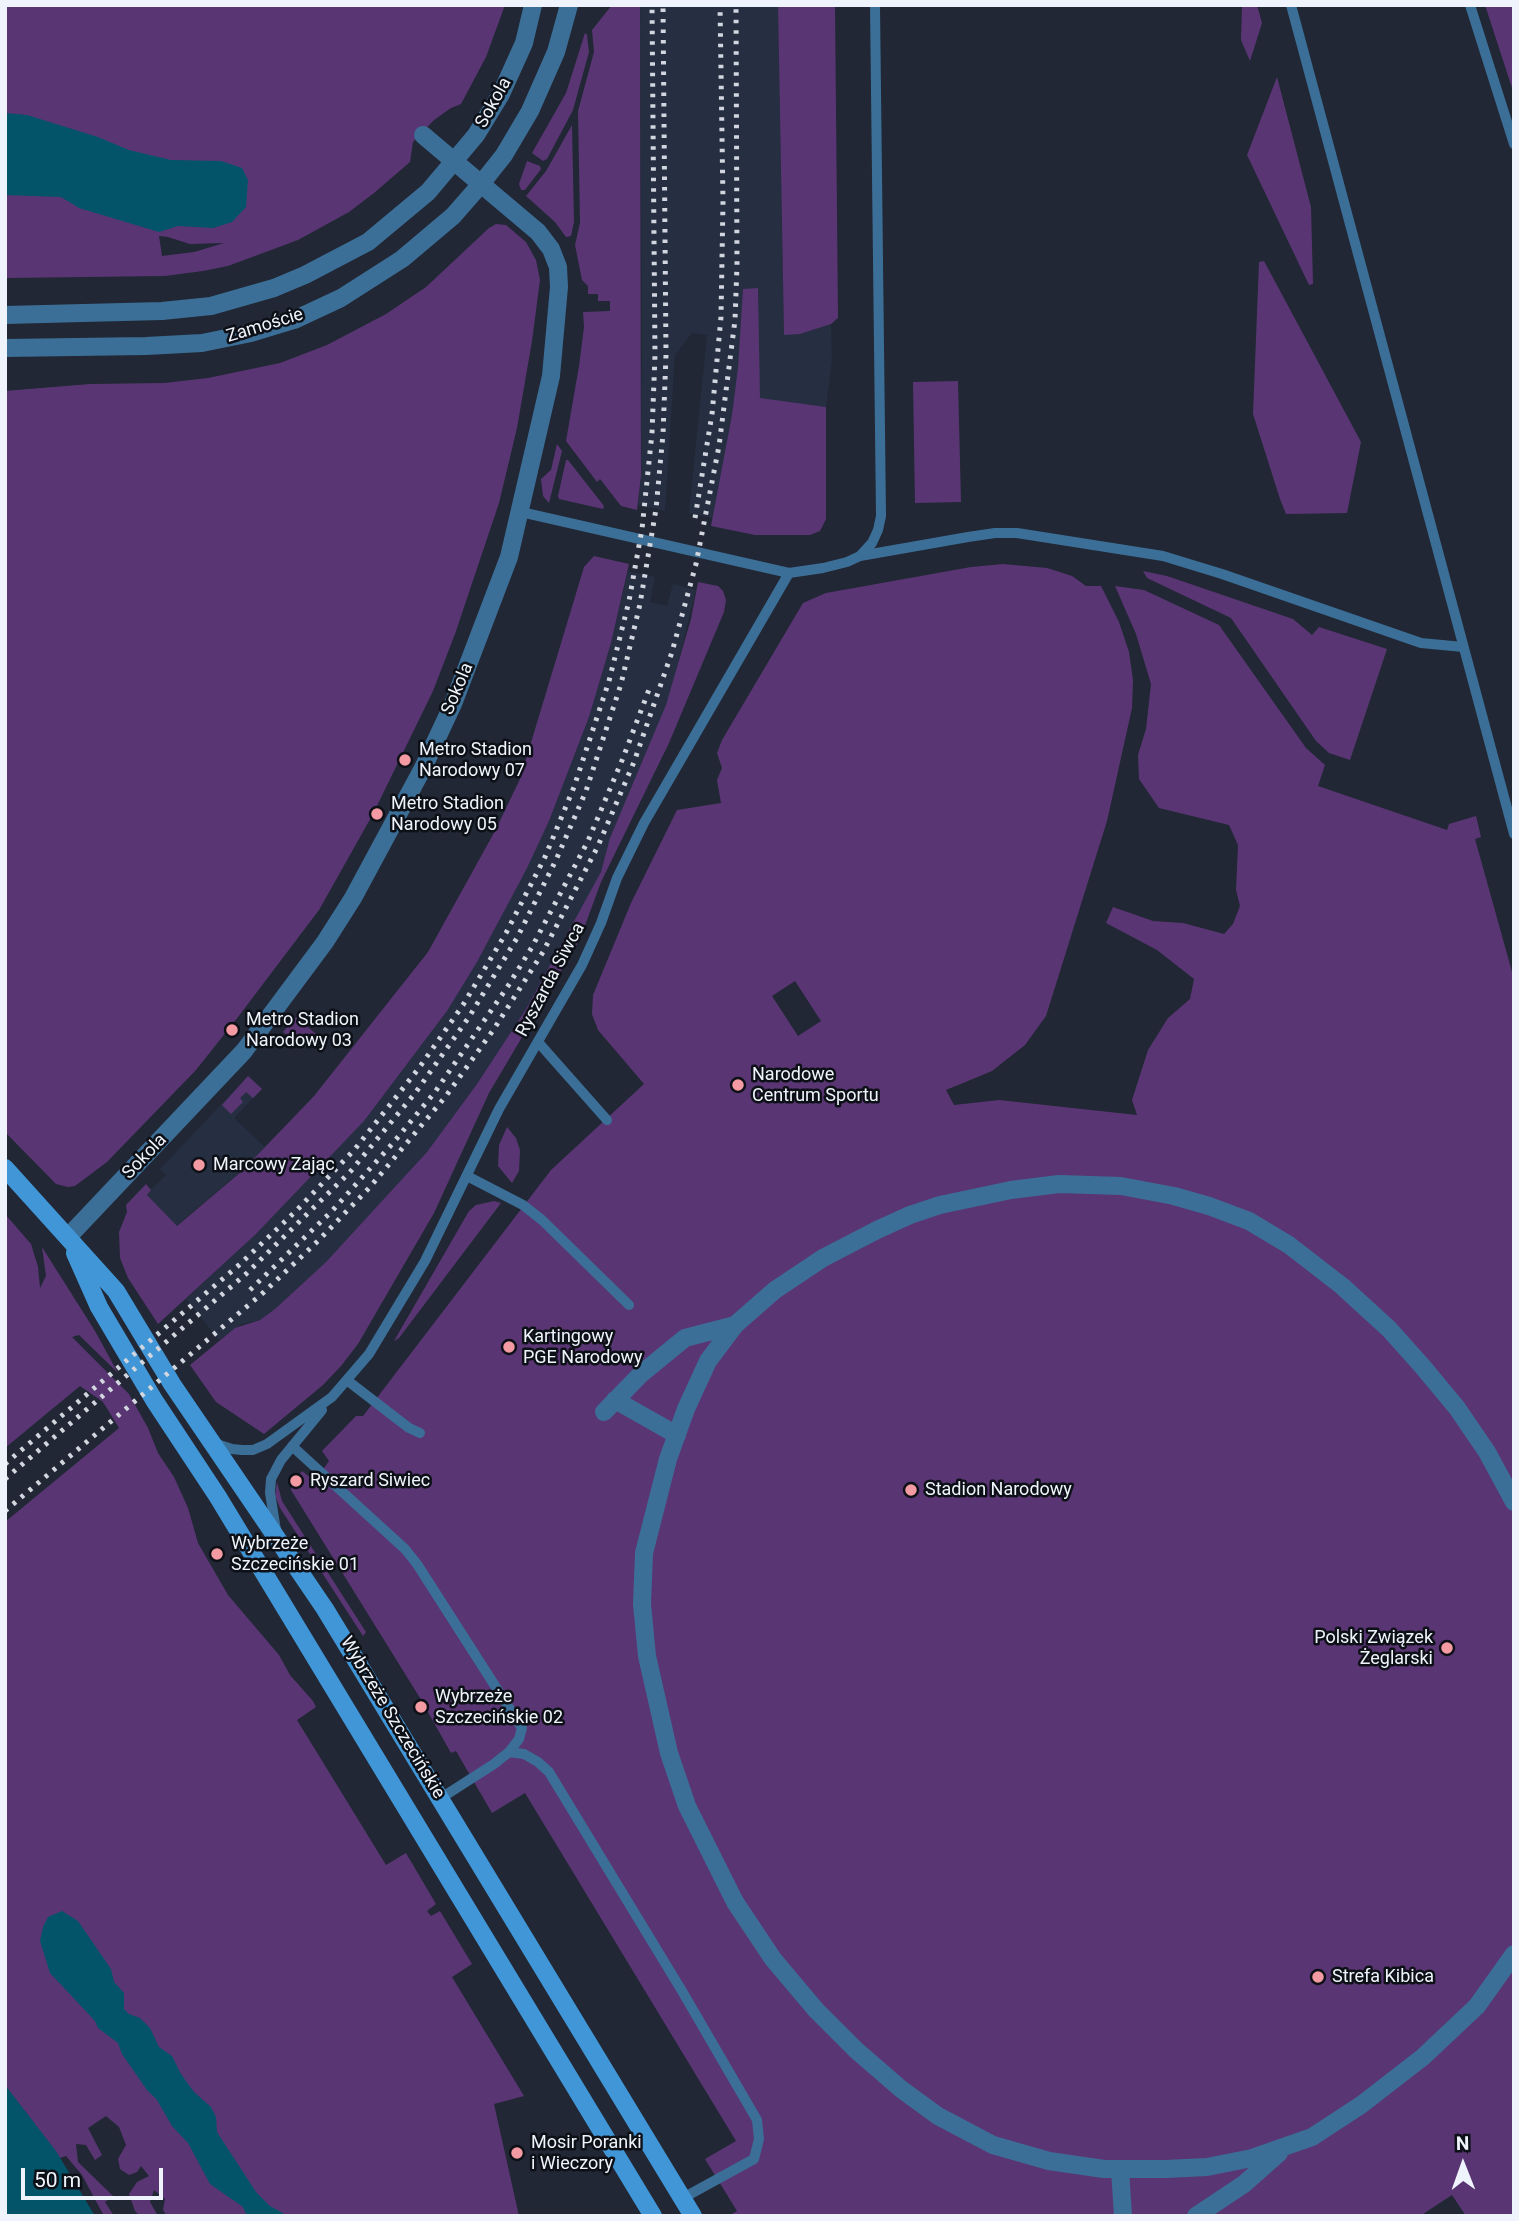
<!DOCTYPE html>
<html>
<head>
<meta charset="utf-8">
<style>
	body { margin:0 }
	#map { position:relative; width:1519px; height:2221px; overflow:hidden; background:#212734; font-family:Roboto,sans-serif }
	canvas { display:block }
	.frame { position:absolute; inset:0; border:7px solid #eff3fc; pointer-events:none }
	.north { position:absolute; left:1428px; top:2130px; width:70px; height:70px; -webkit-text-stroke:5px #0d1016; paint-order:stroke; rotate:359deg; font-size:19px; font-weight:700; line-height:28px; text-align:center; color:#eff3fc }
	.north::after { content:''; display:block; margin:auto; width:24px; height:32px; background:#eff3fc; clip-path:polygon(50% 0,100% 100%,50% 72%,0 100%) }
	.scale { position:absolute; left:21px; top:2168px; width:142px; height:32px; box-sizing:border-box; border:4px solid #eff3fc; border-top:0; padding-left:9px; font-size:21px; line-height:24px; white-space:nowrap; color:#eff3fc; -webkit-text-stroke:5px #0d1016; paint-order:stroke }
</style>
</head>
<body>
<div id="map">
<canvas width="1519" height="2221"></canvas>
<div class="frame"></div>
<div class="north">N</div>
<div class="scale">50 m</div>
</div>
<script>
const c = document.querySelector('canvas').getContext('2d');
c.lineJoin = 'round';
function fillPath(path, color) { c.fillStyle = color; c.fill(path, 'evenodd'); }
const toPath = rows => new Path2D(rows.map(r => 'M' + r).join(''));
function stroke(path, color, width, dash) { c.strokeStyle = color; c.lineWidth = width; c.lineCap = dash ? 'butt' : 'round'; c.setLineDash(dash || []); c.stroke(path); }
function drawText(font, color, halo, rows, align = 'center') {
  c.font = font + ' Roboto,sans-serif'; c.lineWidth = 5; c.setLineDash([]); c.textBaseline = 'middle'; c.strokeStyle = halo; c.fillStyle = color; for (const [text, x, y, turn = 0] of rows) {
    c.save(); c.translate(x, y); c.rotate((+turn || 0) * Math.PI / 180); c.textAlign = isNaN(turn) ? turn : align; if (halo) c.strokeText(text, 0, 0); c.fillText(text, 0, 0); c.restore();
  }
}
fillPath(toPath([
	[640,5,778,5,784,334,800,334,831,324,832,360,826,407,760,399,719,490,713,518,689,513,707,335,692,333,675,355,665,511,638,505,641,476,642,360],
	[628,571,655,577,650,602,667,606,673,584,696,590,665,716,592,893,526,1009,477,1084,427,1152,326,1262,275,1309,260,1320,242,1324,219,1340,186,1299,255,1235,364,1121,447,1011,495,929,549,821,589,717,611,643],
	[248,1076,262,1089,234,1118,267,1149,176,1226,146,1194,166,1175,160,1169]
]), '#262e41');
fillPath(toPath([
	[5,5,505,5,486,57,461,104,451,108,434,120,413,142,410,162,374,193,349,212,298,240,228,266,203,271,165,276,5,278],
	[159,236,168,237,190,244,224,243,194,252,162,256],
	[612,5,640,5,641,476,637,510,621,506,600,479,597,482,566,441,579,366,584,327,583,312,610,311,610,301,598,301,598,294,588,294,588,286,582,280,575,245,580,223,578,111,594,52,592,30],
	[778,5,835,5,838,318,831,324,800,334,784,335],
	[1242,5,1257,5,1262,23,1250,61,1241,40],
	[1485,5,1514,5,1514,94],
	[585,33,587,35,589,52,573,110,547,159,543,161,532,153,566,93],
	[1277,77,1311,207,1313,284,1309,285,1247,155],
	[572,125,574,222,571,236,566,237,555,222,526,196,546,171],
	[527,161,540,166,541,169,525,190,521,190,519,184],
	[496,224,506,225,526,242,536,260,540,280,532,341,517,428,499,503,455,634,433,691,373,814,319,910,238,1017,196,1070,107,1162,75,1186,68,1187,56,1184,5,1132,5,391,90,384,164,383,208,378,280,363,327,345,386,314,426,287,489,228],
	[1264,261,1361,442,1347,513,1286,514,1280,499,1253,414,1259,262],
	[758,288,760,398,826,407,826,519,820,531,810,535,755,535,711,526,732,415,738,368,743,289],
	[958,381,961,502,915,503,913,382],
	[557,444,562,451,549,503,543,496,541,479,551,470],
	[566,460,568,460,604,506,603,509,559,499,558,496],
	[594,556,629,564,611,643,589,717,549,821,526,870,477,962,447,1011,364,1121,255,1235,158,1324,128,1278,120,1258,119,1232,127,1212,126,1205,146,1184,151,1190,147,1195,177,1226,242,1171,314,1096,428,952,495,831,520,779,584,567],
	[1003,564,1047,568,1072,576,1086,586,1101,586,1119,622,1129,652,1133,680,1132,708,1107,821,1046,1016,1025,1045,992,1071,946,1090,954,1105,999,1100,1137,1115,1132,1100,1148,1050,1168,1018,1190,999,1194,979,1157,950,1106,923,1113,907,1153,921,1183,923,1224,934,1233,924,1240,906,1236,890,1238,845,1229,825,1159,808,1139,779,1138,755,1146,729,1151,684,1136,634,1115,586,1144,590,1219,625,1306,748,1325,765,1318,786,1447,830,1449,824,1476,816,1481,837,1475,839,1514,979,1514,2216,1466,2216,1452,2195,1420,2216,733,2216,732,2214,737,2211,705,2159,736,2141,525,1793,492,1813,456,1751,451,1753,420,1698,291,1490,292,1484,302,1471,315,1481,329,1461,322,1451,356,1416,363,1416,551,1170,644,1084,598,1030,592,1014,593,995,631,903,677,810,721,803,717,780,722,768,717,753,722,740,803,603,826,593,971,567],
	[795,981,821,1021,798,1036,772,996],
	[1143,571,1167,576,1293,619,1312,635,1319,627,1387,649,1350,760,1329,753,1316,741,1231,618,1147,578],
	[698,582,718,586,723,591,726,600,724,612,669,743,601,882,580,939,489,1093,434,1213,358,1344,341,1366,323,1385,264,1434,216,1402,190,1365,235,1328,260,1320,275,1309,326,1262,427,1152,477,1084,526,1009,601,872,610,838,666,705,691,619],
	[296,1017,316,1034,305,1047,283,1032],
	[248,1076,262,1089,253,1098,246,1092,240,1098,243,1102,231,1114,222,1105],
	[507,1127,516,1138,520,1150,519,1171,512,1183,498,1166,499,1145],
	[494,1201,501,1203,399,1338,394,1341,469,1211,476,1205],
	[5,1214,31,1244,38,1267,40,1288,46,1276,42,1247,95,1331,118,1373,79,1335,72,1337,129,1394,148,1428,158,1453,174,1477,188,1508,198,1543,228,1595,279,1655,290,1675,313,1701,316,1707,297,1720,386,1865,406,1853,436,1904,427,1911,431,1916,440,1911,472,1964,452,1977,524,2096,494,2104,519,2216,167,2216,163,2210,165,2199,154,2190,150,2202,158,2216,140,2216,135,2211,129,2194,137,2182,149,2176,141,2166,137,2172,129,2175,120,2169,118,2159,126,2145,119,2127,106,2116,88,2128,102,2155,95,2160,86,2145,76,2144,78,2162,113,2196,105,2202,114,2216,104,2216,82,2175,66,2156,60,2158,5,2085,5,1522,119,1428,103,1402,80,1386,5,1448],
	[277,1482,282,1501,366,1632,363,1636,280,1508,275,1496]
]), '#593673');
fillPath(toPath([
	[5,113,27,115,98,137,129,150,171,160,221,161,242,168,248,180,246,207,232,222,213,228,178,226,159,232,79,208,61,197,5,195],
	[62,1911,78,1921,111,1969,114,1982,124,1993,124,2009,129,2014,140,2018,150,2028,159,2047,172,2056,181,2074,194,2092,211,2107,216,2117,217,2132,256,2192,270,2206,288,2216,247,2216,243,2207,210,2184,188,2143,172,2126,157,2100,147,2090,122,2054,118,2043,98,2028,95,2021,50,1973,40,1941,43,1927,48,1917],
	[5,2085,56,2151,95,2216,5,2216]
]), '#035469');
stroke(toPath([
	[1291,5,1514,834],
	[1470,5,1514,144],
	[521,512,789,573,823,568,847,562,860,556,968,537,995,533,1017,533,1163,556,1222,574,1421,643,1463,647],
	[860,556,872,543,878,530,881,516,875,5],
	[538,1042,607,1120],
	[467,1176,523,1205,542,1220,629,1305],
	[348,1381,409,1428,420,1433],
	[214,1443,232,1449,242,1450,253,1450,267,1444,332,1397,369,1354,425,1261,499,1109,582,965,601,923,617,878,644,823,789,573],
	[292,1446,405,1549,417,1564,522,1728,519,1739,509,1752,494,1764,441,1798],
	[276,1530,270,1493,271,1479,281,1460,322,1410],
	[509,1752,524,1754,538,1762,549,1772,682,1991,757,2120,759,2139,754,2159,683,2198]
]), '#3c6f97', 10);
stroke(toPath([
	[615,1400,677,1435],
	[604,1412,641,1374,685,1338,735,1325],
	[1514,1502,1487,1452,1457,1408,1423,1367,1389,1329,1342,1286,1289,1245,1249,1221,1209,1206,1174,1196,1121,1186,1059,1184,1011,1190,940,1205,910,1215,877,1230,823,1258,775,1290,735,1325,708,1361,686,1409,668,1459,644,1553,642,1604,647,1656,669,1753,687,1806,735,1902,773,1959,816,2010,856,2050,901,2089,938,2116,993,2145,1049,2161,1104,2169,1166,2169,1207,2167,1252,2158,1312,2137,1361,2105,1423,2057,1477,2006,1514,1954],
	[1120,2169,1123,2216],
	[1196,2216,1244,2184,1279,2153]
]), '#3c6f97', 18);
stroke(toPath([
	[68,1237,244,1051,325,942,353,898,423,768,453,704,509,557,551,376,559,287,558,267,551,249,538,232,423,135]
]), '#3c6f97', 18);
stroke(toPath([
	[5,315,162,311,211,306,274,288,305,275,368,242,428,192,476,135,501,94,524,43,533,5],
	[5,348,146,346,202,343,251,333,294,320,341,298,402,259,453,216,481,184,504,155,530,111,556,52,569,5]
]), '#3c6f97', 18);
stroke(toPath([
	[5,1168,116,1291,172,1384,325,1609,693,2216],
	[75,1253,99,1307,154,1400,218,1497,653,2216]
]), '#4096d7', 18);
stroke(toPath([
	[695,518,712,414,721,317,723,202,720,5],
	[250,1290,332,1211,393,1143,435,1092,508,986,532,947,588,841,623,758,650,687],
	[5,1464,239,1265,296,1211,355,1149,419,1068,463,1005,506,933,545,857,574,787,609,681,629,601,642,529,652,433,655,355,652,5],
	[5,1479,246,1274,350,1172,416,1092,469,1017,517,938,556,860,586,791,621,684,640,604,656,509,663,434,666,355,663,5],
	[5,1511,264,1292,319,1240,370,1187,446,1096,494,1029,543,952,598,846,634,762,672,652,696,564,719,446,735,320,737,265,736,5]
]), '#d1d6df', 5, [3.5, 7]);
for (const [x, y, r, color] of [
	[405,760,7,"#f49aa3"],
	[377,814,7,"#f49aa3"],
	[232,1030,7,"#f49aa3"],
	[738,1085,7,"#f49aa3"],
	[199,1165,7,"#f49aa3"],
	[509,1347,7,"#f49aa3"],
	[296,1481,7,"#f49aa3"],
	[911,1490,7,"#f49aa3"],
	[217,1554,7,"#f49aa3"],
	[1447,1648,7,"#f49aa3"],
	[421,1707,7,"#f49aa3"],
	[1318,1977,7,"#f49aa3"],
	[517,2153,7,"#f49aa3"]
]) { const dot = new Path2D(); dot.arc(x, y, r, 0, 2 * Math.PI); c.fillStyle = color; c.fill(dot); stroke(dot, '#0d1016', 2.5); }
drawText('18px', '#eff3fc', '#0d1016', [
	["Sokola",494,103,-61],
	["Zamoście",265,326,-17],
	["Sokola",458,689,-67],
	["Ryszarda Siwca",551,980,-62],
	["Sokola",145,1157,-46],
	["Wybrzeże Szczecińskie",392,1718,59]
]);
drawText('18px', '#eff3fc', '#0d1016', [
	["Metro Stadion",419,750],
	["Narodowy 07",419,771],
	["Metro Stadion",391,804],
	["Narodowy 05",391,825],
	["Metro Stadion",246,1020],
	["Narodowy 03",246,1041],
	["Narodowe",752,1075],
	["Centrum Sportu",752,1096],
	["Marcowy Zając",213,1165],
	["Kartingowy",523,1337],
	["PGE Narodowy",523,1358],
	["Ryszard Siwiec",310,1481],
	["Stadion Narodowy",925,1490],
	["Wybrzeże",231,1544],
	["Szczecińskie 01",231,1565],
	["Polski Związek",1433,1638,"right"],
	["Żeglarski",1433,1659,"right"],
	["Wybrzeże",435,1697],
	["Szczecińskie 02",435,1718],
	["Strefa Kibica",1332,1977],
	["Mosir Poranki",531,2143],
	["i Wieczory",531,2164]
], 'left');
</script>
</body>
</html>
